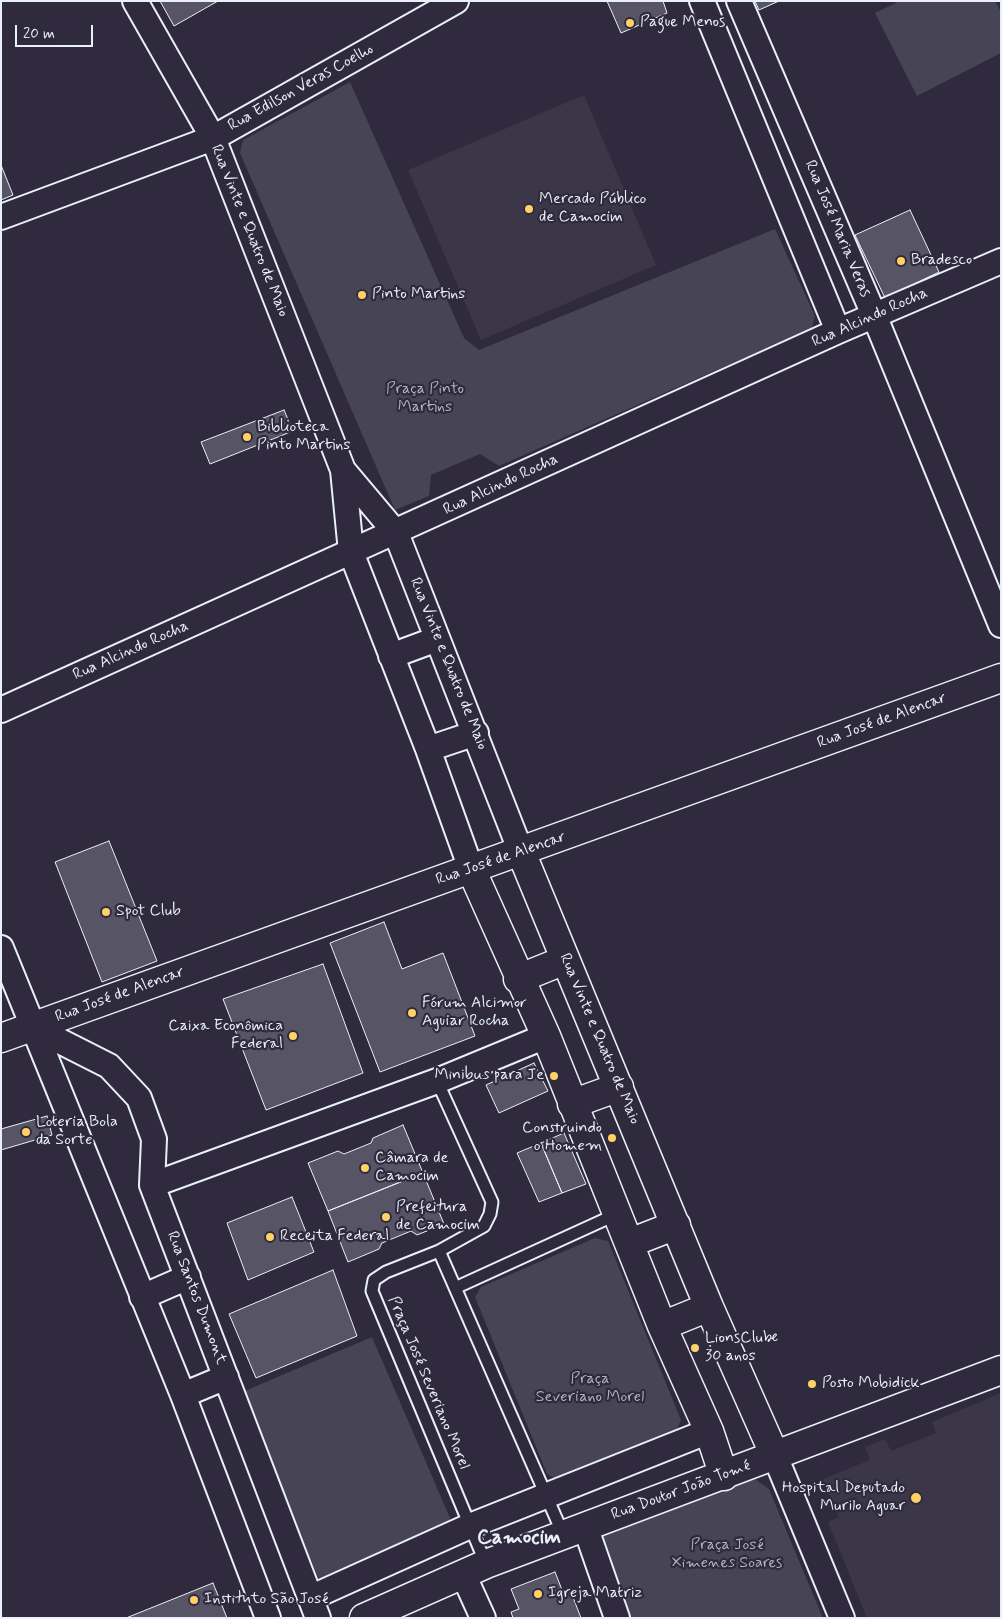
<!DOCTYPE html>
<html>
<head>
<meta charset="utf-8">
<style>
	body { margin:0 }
	#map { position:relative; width:1002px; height:1619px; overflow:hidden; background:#2f2a3d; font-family:Mynerve,sans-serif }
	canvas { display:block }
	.frame { position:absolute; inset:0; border:2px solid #e8f1f8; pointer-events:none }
	.scale { position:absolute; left:15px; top:25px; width:78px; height:22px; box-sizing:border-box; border:2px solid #e8f1f8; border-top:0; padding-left:6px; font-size:15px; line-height:18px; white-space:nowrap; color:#e8f1f8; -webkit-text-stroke:4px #2f2a3d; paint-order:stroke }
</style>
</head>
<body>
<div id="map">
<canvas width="1002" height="1619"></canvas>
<div class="frame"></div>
<div class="scale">20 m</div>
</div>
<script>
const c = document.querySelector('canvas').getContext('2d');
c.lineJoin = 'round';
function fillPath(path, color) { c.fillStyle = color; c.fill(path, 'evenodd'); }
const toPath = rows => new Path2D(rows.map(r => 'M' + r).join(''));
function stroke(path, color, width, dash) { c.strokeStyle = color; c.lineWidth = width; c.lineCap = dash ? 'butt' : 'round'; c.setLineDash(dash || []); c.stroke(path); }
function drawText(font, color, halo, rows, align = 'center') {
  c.font = font + ' Mynerve,sans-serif'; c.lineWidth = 4.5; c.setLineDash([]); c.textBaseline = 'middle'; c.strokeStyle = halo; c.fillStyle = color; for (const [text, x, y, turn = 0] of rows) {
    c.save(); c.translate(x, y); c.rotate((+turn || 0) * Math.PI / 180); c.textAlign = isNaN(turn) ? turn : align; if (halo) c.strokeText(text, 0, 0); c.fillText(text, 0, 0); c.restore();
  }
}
fillPath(toPath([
	[584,95,656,265,481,340,408,170],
	[1001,1393,1001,1618,867,1618,828,1522,839,1517,823,1479,870,1460,865,1447,885,1439,891,1451,936,1433,932,1422]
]), '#3b3749');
fillPath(toPath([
	[900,1,995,1,1001,12,1001,53,917,96,875,13],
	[350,82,464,338,479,350,775,229,815,316,812,328,499,466,480,454,431,475,429,496,395,510,240,153,243,140],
	[595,1238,608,1241,681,1420,674,1436,562,1482,547,1474,475,1297,481,1287],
	[372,1337,450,1518,449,1532,330,1582,318,1577,242,1392],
	[755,1479,769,1489,823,1618,629,1618,599,1542,603,1531]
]), '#464455');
const building = toPath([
	[160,1,218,1,174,26,160,1],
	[607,1,663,1,667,13,621,33,607,1],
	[755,1,779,1,759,10,755,1],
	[1,165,13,195,1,200,1,165],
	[910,210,939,272,885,298,855,235,910,210],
	[284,410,293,431,210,464,201,442,284,410],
	[109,841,157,961,102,982,55,862,109,841],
	[384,922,402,969,443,953,475,1036,380,1072,330,943,384,922],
	[323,964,363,1073,266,1110,223,999,323,964],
	[534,1063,548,1091,499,1113,486,1085,534,1063],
	[47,1116,52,1135,1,1150,1,1129,47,1116],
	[403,1125,423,1173,328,1211,308,1163,338,1151,344,1154,371,1143,373,1138,403,1125],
	[564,1133,586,1184,562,1193,541,1143,564,1133],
	[541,1143,562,1193,539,1202,517,1153,541,1143],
	[423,1173,444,1224,417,1235,411,1231,382,1243,379,1249,348,1262,328,1211,423,1173],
	[292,1197,314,1252,248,1280,227,1223,292,1197],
	[333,1270,357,1336,256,1378,229,1314,333,1270],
	[555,1572,564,1595,571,1592,581,1618,513,1618,511,1612,519,1609,511,1589,555,1572],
	[213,1583,227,1618,126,1618,213,1583]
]);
fillPath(building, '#575565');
stroke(building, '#e8f1f8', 1);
const service = toPath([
	[437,1081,492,1202,490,1214,484,1226,439,1251],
	[455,1288,617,1214],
	[486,1564,372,1291,374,1280,386,1272,439,1251,563,1534]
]);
const minor = toPath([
	[135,1,213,138,343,470,351,552,428,749,471,869],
	[702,1,838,331],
	[739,1,874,315,1001,625],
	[1,217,213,138,456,1],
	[343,470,396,533,521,852],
	[391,656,437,639],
	[1,710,838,331,1001,261],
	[428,749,476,733],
	[1,948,183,1395,268,1618],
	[32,1027,109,1066,139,1098,154,1139,152,1185,318,1618],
	[152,1185,437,1081,546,1036],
	[142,1297,188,1277],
	[183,1395,226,1377],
	[775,1456,842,1618],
	[585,1526,617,1618],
	[463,1574,483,1618],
	[310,1598,470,1526,709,1431]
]);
const tertiary = toPath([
	[521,852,709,1307,775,1456],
	[471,869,546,1036,662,1326,709,1431,724,1476],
	[518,979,565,960],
	[1,1038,1001,678],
	[572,1104,619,1087],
	[630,1243,676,1225],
	[662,1326,709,1307],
	[364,1618,486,1564,1001,1370]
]);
stroke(service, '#e8f1f8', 15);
stroke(minor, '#e8f1f8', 28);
stroke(tertiary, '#e8f1f8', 31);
stroke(service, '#2f2a3d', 11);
stroke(minor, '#2f2a3d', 24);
stroke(tertiary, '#2f2a3d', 28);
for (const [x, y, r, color] of [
	[630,23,5,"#ffd166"],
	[529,209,5,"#ffd166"],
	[901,261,5,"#ffd166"],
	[362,295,5,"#ffd166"],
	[247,437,5,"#ffd166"],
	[106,912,5,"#ffd166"],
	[412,1013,5,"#ffd166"],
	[293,1036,5,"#ffd166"],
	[554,1076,5,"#ffd166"],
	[26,1132,5,"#ffd166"],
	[612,1138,5,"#ffd166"],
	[365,1168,5,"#ffd166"],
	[386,1217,5,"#ffd166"],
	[270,1237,5,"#ffd166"],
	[695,1348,5,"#ffd166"],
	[812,1384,5,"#ffd166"],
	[916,1498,6,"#ffd166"],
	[538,1594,5,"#ffd166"],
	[194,1600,5,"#ffd166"]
]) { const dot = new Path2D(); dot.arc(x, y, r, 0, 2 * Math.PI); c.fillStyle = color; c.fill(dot); stroke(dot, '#2f2a3d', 2); }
drawText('16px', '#e8f1f8', '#2f2a3d', [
	["Pague Menos",640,23],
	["Mercado Público",539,200],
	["de Camocim",539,218],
	["Bradesco",911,261],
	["Pinto Martins",372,295],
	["Biblioteca",257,428],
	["Pinto Martins",257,446],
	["Spot Club",116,912],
	["Fórum Alcimor",422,1004],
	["Aguiar Rocha",422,1022],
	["Caixa Econômica",283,1027,"right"],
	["Federal",283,1045,"right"],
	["Minibus para Je",544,1076,"right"],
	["Loteria Bola",36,1123],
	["da Sorte",36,1141],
	["Construindo",602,1129,"right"],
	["o Homem",602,1147,"right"],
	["Câmara de",375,1159],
	["Camocim",375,1177],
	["Prefeitura",396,1208],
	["de Camocim",396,1226],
	["Receita Federal",280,1237],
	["LionsClube",705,1339],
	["30 anos",705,1357],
	["Posto Mobidick",822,1384],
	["Hospital Deputado",905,1489,"right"],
	["Murilo Aguar",905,1507,"right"],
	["Igreja Matriz",548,1594],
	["Instituto São José",204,1600]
], 'left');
drawText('16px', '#e8f1f8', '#2f2a3d', [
	["Rua Edilson Veras Coelho",301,88,-29],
	["Rua José Maria Veras",837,229,67],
	["Rua Vinte e Quatro de Maio",249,231,68],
	["Rua Alcindo Rocha",870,318,-24],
	["Rua Alcindo Rocha",501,485,-25],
	["Rua Alcindo Rocha",131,651,-24],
	["Rua Vinte e Quatro de Maio",448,664,68],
	["Rua José de Alencar",882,721,-20],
	["Rua José de Alencar",501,859,-19],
	["Rua José de Alencar",120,995,-20],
	["Rua Vinte e Quatro de Maio",599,1039,67],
	["Rua Santos Dumont",196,1298,69],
	["Praça José Severiano Morel",428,1383,67],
	["Rua Doutor João Tomé",681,1491,-20]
]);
drawText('16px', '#afb4bf', '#2f2a3d', [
	["Praça Pinto",425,390],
	["Martins",425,408],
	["Praça",590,1380],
	["Severiano Morel",590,1398],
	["Praça José",727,1546],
	["Ximenes Soares",727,1564]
]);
drawText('bold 21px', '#e8f1f8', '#2f2a3d', [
	["Camocim",519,1539]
]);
</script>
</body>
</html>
